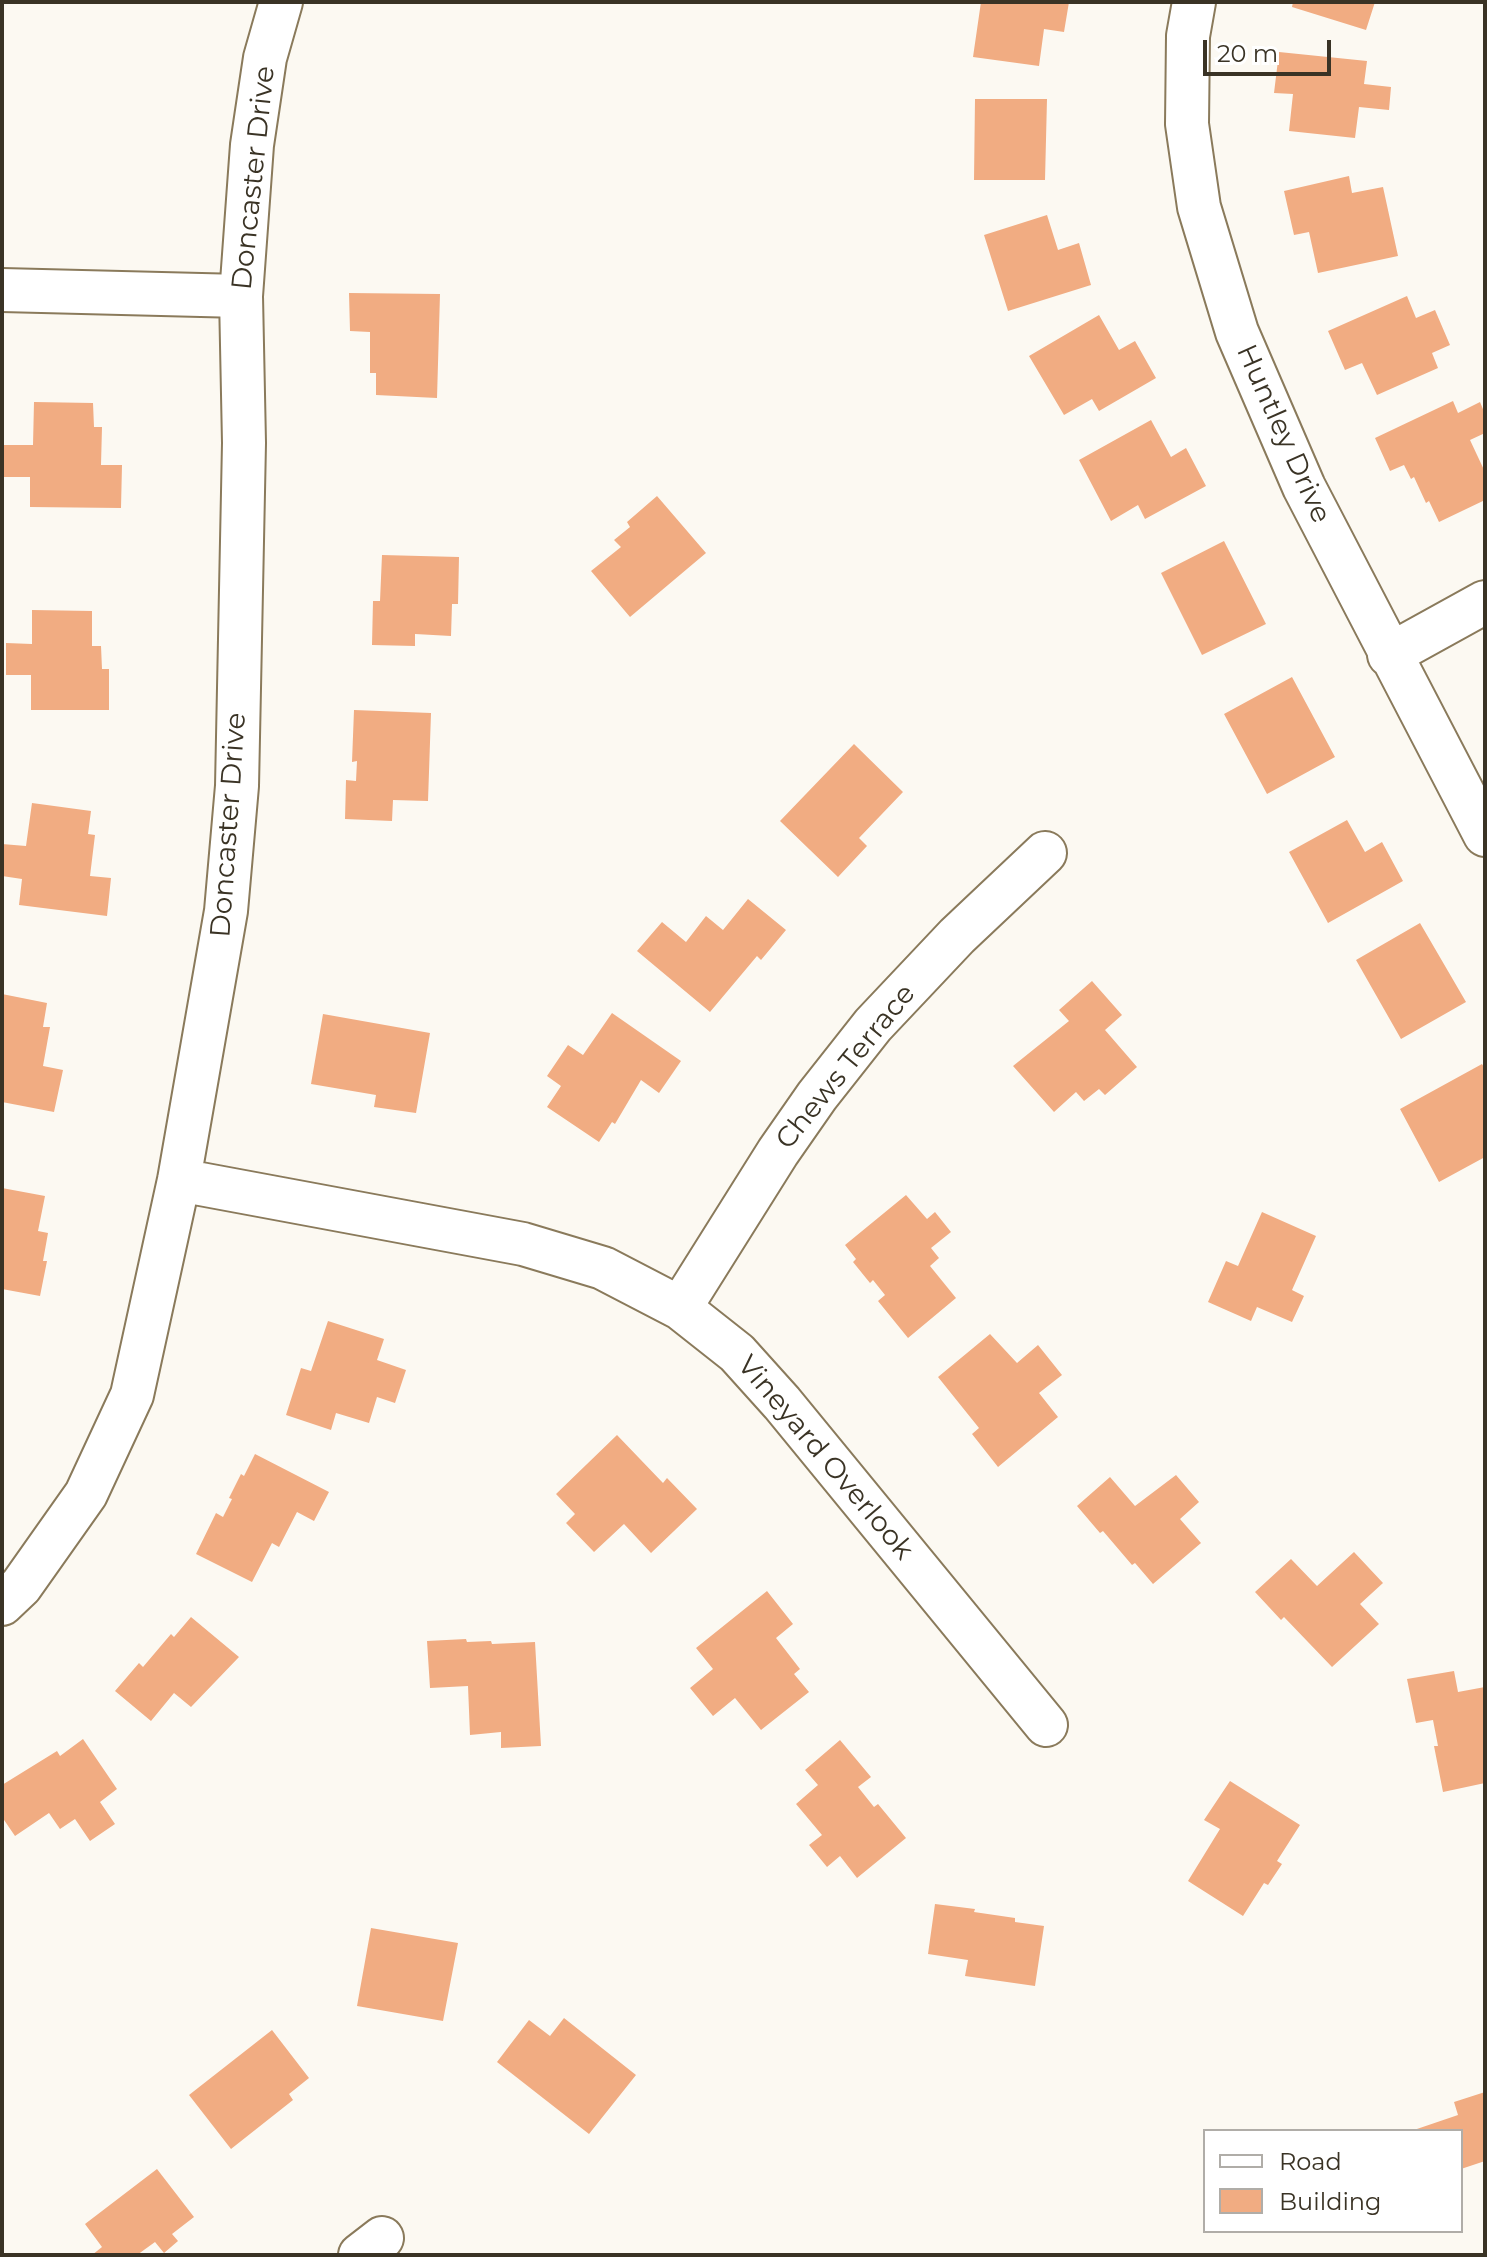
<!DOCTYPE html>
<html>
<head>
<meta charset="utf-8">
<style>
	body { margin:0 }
	#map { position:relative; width:1487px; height:2257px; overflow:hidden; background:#fcf9f2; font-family:Montserrat,sans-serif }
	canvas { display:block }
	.frame { position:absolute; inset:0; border:4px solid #3a3325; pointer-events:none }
	.legend { position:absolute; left:1203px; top:2129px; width:260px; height:104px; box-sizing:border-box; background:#fff; border:2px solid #b0ada8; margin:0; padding:10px 14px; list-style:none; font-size:24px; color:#3a3325 }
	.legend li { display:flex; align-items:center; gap:16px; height:40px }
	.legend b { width:40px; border:2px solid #b0ada8 }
	.scale { position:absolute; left:1203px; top:40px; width:128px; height:36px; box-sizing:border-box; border:4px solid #3a3325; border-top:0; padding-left:10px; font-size:24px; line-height:28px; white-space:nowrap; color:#3a3325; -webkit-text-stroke:6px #fff; paint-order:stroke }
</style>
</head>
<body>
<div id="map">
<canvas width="1487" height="2257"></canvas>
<div class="frame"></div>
<ul class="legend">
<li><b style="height:10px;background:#fff"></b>Road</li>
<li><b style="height:22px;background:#f1ac82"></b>Building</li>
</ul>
<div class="scale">20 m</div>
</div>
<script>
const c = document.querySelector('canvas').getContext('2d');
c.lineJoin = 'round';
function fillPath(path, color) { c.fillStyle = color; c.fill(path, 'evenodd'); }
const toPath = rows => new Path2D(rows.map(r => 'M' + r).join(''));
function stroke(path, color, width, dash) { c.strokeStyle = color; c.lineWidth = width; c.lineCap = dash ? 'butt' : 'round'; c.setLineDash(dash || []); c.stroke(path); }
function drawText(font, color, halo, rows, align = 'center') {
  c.font = font + ' Montserrat,sans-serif'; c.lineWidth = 6; c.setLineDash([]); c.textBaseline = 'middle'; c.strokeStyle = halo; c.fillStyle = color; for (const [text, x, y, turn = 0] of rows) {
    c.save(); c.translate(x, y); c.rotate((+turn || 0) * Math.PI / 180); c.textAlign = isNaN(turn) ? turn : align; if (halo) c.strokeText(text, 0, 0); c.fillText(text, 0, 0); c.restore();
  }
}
fillPath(toPath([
	[981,2,1069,2,1064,32,1044,29,1039,66,973,57],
	[1293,2,1375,2,1366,30,1292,7],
	[1279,52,1367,61,1364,84,1391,87,1389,110,1359,107,1355,138,1289,131,1293,94,1274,93],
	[975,99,1047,99,1045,180,974,180],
	[1349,176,1352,193,1383,187,1398,256,1318,273,1309,232,1294,235,1284,191],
	[1047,215,1058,250,1079,243,1091,285,1008,311,984,235],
	[349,293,440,294,437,398,376,395,376,373,370,373,370,332,350,331],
	[1407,296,1416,318,1435,310,1450,345,1432,353,1438,368,1377,395,1362,363,1345,370,1328,331],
	[1099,315,1119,350,1135,341,1156,378,1099,411,1092,399,1064,415,1029,356],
	[1453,401,1458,413,1480,402,1485,414,1485,433,1470,440,1485,472,1485,500,1439,522,1429,501,1426,503,1414,477,1411,479,1404,465,1390,471,1375,438],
	[34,402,93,403,94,427,102,427,101,465,122,465,121,508,30,507,30,477,3,477,3,445,33,445],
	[1151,420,1171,457,1186,448,1206,486,1145,519,1138,505,1111,521,1079,460],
	[657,496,706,553,630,617,591,571,621,547,614,540,630,527,627,522],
	[1224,541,1266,624,1202,655,1161,573],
	[382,555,459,557,458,604,452,604,451,636,415,634,415,646,372,645,373,601,380,601],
	[32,610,92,611,92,646,101,646,102,669,109,669,109,710,31,710,31,675,6,675,6,643,32,644],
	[1292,677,1335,757,1267,794,1224,714],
	[354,710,431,713,428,801,393,800,392,821,345,819,346,780,356,781,357,761,352,762],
	[854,744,903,792,859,838,867,846,838,877,780,821],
	[32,803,91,811,88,834,95,835,90,876,111,878,107,916,19,905,22,879,2,876,2,844,26,846],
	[1347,820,1365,852,1382,842,1403,881,1328,923,1289,852],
	[748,899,786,930,761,960,757,956,710,1012,637,951,662,922,686,942,706,916,723,930],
	[1420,923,1466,1002,1401,1039,1356,960],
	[1092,981,1122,1015,1105,1030,1137,1067,1105,1095,1099,1089,1084,1101,1076,1092,1054,1112,1013,1066,1069,1021,1059,1010],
	[2,994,47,1003,43,1027,50,1027,43,1066,63,1070,54,1112,2,1102],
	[612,1013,681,1061,659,1093,641,1080,615,1124,612,1122,599,1142,547,1107,561,1086,547,1076,568,1045,583,1055],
	[323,1014,430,1033,416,1113,374,1107,376,1095,311,1084],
	[1482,1064,1485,1069,1485,1157,1439,1182,1400,1109],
	[2,1188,45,1196,38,1231,48,1233,43,1261,47,1261,40,1296,2,1289],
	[906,1195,927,1219,935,1212,951,1232,931,1248,939,1258,930,1266,956,1298,908,1338,878,1301,885,1295,873,1280,870,1283,853,1262,856,1259,845,1245],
	[1262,1212,1316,1236,1292,1290,1304,1296,1292,1322,1257,1307,1251,1321,1208,1302,1226,1261,1238,1266],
	[328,1321,384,1339,377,1360,406,1370,395,1403,377,1397,369,1423,336,1413,331,1430,286,1415,301,1368,311,1371],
	[990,1334,1017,1363,1038,1345,1062,1375,1039,1393,1058,1417,998,1467,972,1434,979,1428,938,1377],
	[617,1435,663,1483,667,1478,697,1509,651,1553,624,1524,594,1552,566,1523,575,1514,556,1494],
	[255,1454,329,1492,314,1521,297,1512,279,1547,272,1543,252,1582,196,1554,216,1513,223,1517,232,1499,229,1498,241,1474,244,1476],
	[1176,1475,1199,1502,1180,1519,1201,1543,1153,1584,1135,1563,1132,1565,1103,1531,1100,1533,1077,1506,1110,1477,1135,1506],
	[1354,1552,1383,1583,1360,1604,1379,1624,1332,1667,1284,1617,1281,1620,1255,1592,1291,1559,1317,1586],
	[767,1591,793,1624,776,1638,800,1669,794,1674,809,1692,761,1730,735,1698,713,1716,690,1688,713,1669,696,1648],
	[191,1617,239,1657,191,1707,174,1693,151,1721,115,1691,139,1663,143,1667,171,1634,174,1637],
	[466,1639,467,1642,491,1641,492,1644,535,1642,541,1746,501,1748,501,1732,470,1735,468,1686,430,1688,427,1641],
	[1454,1671,1458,1692,1485,1687,1485,1783,1443,1792,1434,1746,1438,1746,1433,1720,1416,1723,1407,1679],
	[83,1739,117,1789,100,1802,115,1824,90,1841,75,1819,60,1829,49,1813,15,1836,2,1817,2,1785,57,1751,60,1756],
	[840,1740,871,1777,858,1787,874,1807,878,1804,906,1838,857,1878,840,1856,827,1867,809,1845,822,1835,796,1804,818,1785,805,1770],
	[1230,1781,1300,1825,1277,1861,1282,1864,1268,1885,1264,1883,1243,1916,1188,1881,1220,1829,1204,1820],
	[935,1904,975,1909,974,1912,1015,1918,1015,1922,1044,1926,1035,1986,965,1976,968,1960,928,1954],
	[371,1928,458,1943,443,2021,357,2006],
	[564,2018,636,2075,589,2134,497,2062,529,2020,550,2036],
	[272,2030,309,2078,289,2094,293,2100,231,2149,189,2095],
	[1485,2092,1485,2161,1461,2169,1461,2131,1411,2131,1458,2115,1454,2102],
	[157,2169,194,2217,172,2234,178,2241,164,2253,155,2242,137,2255,92,2255,102,2247,85,2224]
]), '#f1ac82');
const minor = toPath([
	[1194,2,1188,36,1187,124,1199,207,1237,332,1304,487,1485,835],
	[2,290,241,296],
	[1389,655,1485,602],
	[179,1180,523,1244,603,1268,680,1308,737,1353,782,1403,1046,1725],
	[680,1308,778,1152,817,1096,873,1025,957,936,1045,853],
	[2,1604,21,1586,86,1494,132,1395,179,1180,226,911,237,786,244,443,241,296,252,145,265,58,281,2],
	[360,2255,382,2238]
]);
stroke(minor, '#8a7a5b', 46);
stroke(minor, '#fff', 42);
drawText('28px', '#3a3325', '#fff', [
	["Doncaster Drive",254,178,-84],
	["Huntley Drive",1283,434,66],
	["Doncaster Drive",229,825,-86],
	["Chews Terrace",846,1067,-51],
	["Vineyard Overlook",825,1458,50]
]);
</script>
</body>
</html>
